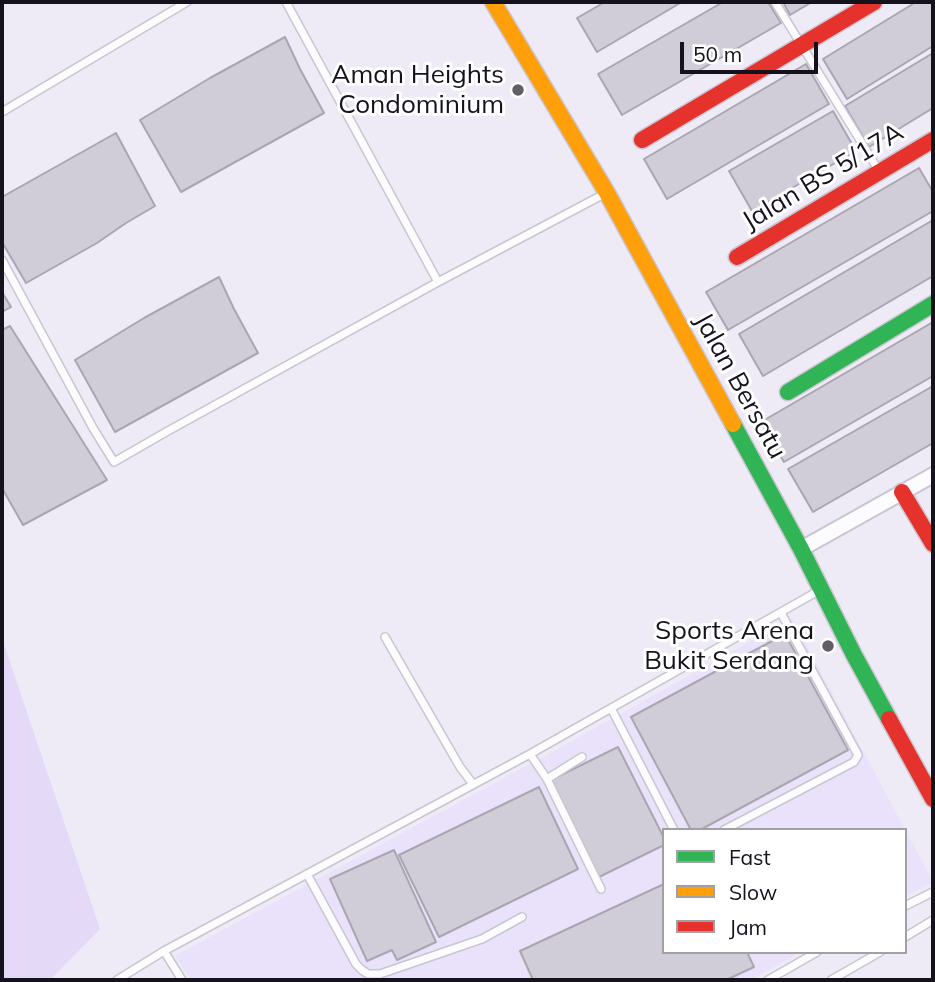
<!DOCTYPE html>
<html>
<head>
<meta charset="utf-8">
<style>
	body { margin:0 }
	#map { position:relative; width:935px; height:982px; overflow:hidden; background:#eeeaf6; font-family:Mulish,sans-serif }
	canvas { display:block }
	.frame { position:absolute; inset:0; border:4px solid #15121c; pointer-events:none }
	.legend { position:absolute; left:662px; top:828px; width:245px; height:126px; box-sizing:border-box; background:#fff; border:2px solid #a1a0a4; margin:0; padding:9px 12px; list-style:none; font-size:21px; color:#15121c }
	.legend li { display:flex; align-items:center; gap:14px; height:35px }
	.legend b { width:35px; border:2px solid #a1a0a4 }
	.scale { position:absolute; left:680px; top:42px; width:138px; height:32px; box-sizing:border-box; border:4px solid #15121c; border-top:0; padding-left:9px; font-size:21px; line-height:24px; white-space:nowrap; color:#15121c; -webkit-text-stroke:5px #fff; paint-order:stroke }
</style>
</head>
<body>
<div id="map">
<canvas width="935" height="982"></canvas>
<div class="frame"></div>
<ul class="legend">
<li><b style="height:9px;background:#30b455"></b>Fast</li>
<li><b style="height:9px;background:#ff9f0a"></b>Slow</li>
<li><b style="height:9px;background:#e5322d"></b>Jam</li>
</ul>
<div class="scale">50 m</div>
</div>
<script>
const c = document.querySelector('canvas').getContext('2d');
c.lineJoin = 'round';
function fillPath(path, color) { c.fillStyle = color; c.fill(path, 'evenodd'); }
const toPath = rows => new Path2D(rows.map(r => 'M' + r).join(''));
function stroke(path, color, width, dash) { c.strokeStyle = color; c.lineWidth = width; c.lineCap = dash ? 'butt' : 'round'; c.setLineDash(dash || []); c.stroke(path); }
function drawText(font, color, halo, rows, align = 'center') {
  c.font = font + ' Mulish,sans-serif'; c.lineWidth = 6; c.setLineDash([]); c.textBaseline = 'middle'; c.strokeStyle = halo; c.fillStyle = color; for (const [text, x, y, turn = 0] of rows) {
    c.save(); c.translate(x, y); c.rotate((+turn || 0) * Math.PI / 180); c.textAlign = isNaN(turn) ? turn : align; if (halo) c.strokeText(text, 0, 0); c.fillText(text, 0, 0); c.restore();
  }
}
fillPath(toPath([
	[792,618,933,882,905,896,905,830,664,830,664,952,800,952,751,980,191,980,175,956,547,755]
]), '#eae1fb');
fillPath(toPath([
	[2,638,100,929,50,980,2,980]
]), '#e4daf7');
const building = toPath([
	[605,2,682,2,597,52,577,18,605,2],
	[723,2,768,2,781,23,622,115,598,74,723,2],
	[783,2,812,2,790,15,783,2],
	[916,2,933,2,933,46,847,99,823,59,916,2],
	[285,37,300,69,324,113,181,192,140,120,210,78,285,37],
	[933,53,933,108,869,147,845,106,933,53],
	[806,64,829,104,667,199,644,159,806,64],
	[833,111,856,151,752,211,729,171,833,111],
	[116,133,155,206,126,223,97,243,26,283,2,242,2,197,116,133],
	[919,168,933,192,933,211,728,330,706,292,919,168],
	[933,220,933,276,763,376,739,334,933,220],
	[219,277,234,309,258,353,115,432,75,360,144,318,219,277],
	[2,292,11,307,2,312,2,292],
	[933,322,933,376,784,462,761,422,933,322],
	[10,326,107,480,23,525,2,488,2,330,10,326],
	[933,386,933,443,813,512,788,469,933,386],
	[785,634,848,750,700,830,691,830,631,717,785,634],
	[618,747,664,838,664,845,599,877,551,780,618,747],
	[539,787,578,869,439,937,399,855,539,787],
	[394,850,436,942,397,960,392,950,367,961,330,879,394,850],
	[664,884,664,952,747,952,754,967,726,980,533,980,520,951,664,884]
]);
fillPath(building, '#d1cdd8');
stroke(building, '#aaa6b1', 2);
const lane = toPath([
	[286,2,438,282],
	[775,2,879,171],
	[2,112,187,2],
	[2,260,93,428,114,462,166,432,438,282,606,193],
	[385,637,460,767,473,784],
	[611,708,674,830],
	[530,754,547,779,601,889],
	[547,779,582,757],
	[724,830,854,762,858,755,781,613],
	[307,874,356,964,362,970,368,974,380,974,482,939,522,917],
	[905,906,933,892],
	[905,937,933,920],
	[164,951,182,980],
	[117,980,164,951,530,754,820,590],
	[768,980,817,952],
	[831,980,880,952]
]);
const street = toPath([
	[801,549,933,475]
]);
const fast = toPath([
	[788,392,933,304],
	[733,424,801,549,854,655,889,719]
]);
const slow = toPath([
	[493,2,607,193,733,424]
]);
const jam = toPath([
	[642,140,874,2],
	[737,257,933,140],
	[902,492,933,544],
	[889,719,933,799]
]);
stroke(lane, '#c9c6d1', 10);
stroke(street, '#c9c6d1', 18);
stroke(fast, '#c9c6d1', 19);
stroke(slow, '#c9c6d1', 19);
stroke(jam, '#c9c6d1', 19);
stroke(lane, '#fcfcfe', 7);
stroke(street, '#fcfcfe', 14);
stroke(fast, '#30b455', 16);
stroke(slow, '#ff9f0a', 16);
stroke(jam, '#e5322d', 16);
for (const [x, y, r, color] of [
	[518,90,7,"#615e68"],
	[828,646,7,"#615e68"]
]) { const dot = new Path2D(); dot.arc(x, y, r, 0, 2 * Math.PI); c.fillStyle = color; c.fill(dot); stroke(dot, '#fff', 2.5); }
drawText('26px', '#15121c', '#fff', [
	["Aman Heights",504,75],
	["Condominium",504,105],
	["Sports Arena",814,631],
	["Bukit Serdang",814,661]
], 'right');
drawText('26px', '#15121c', '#fff', [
	["Jalan BS 5/17A",823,177,-31],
	["Jalan Bersatu",740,386,61]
]);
</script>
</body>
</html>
